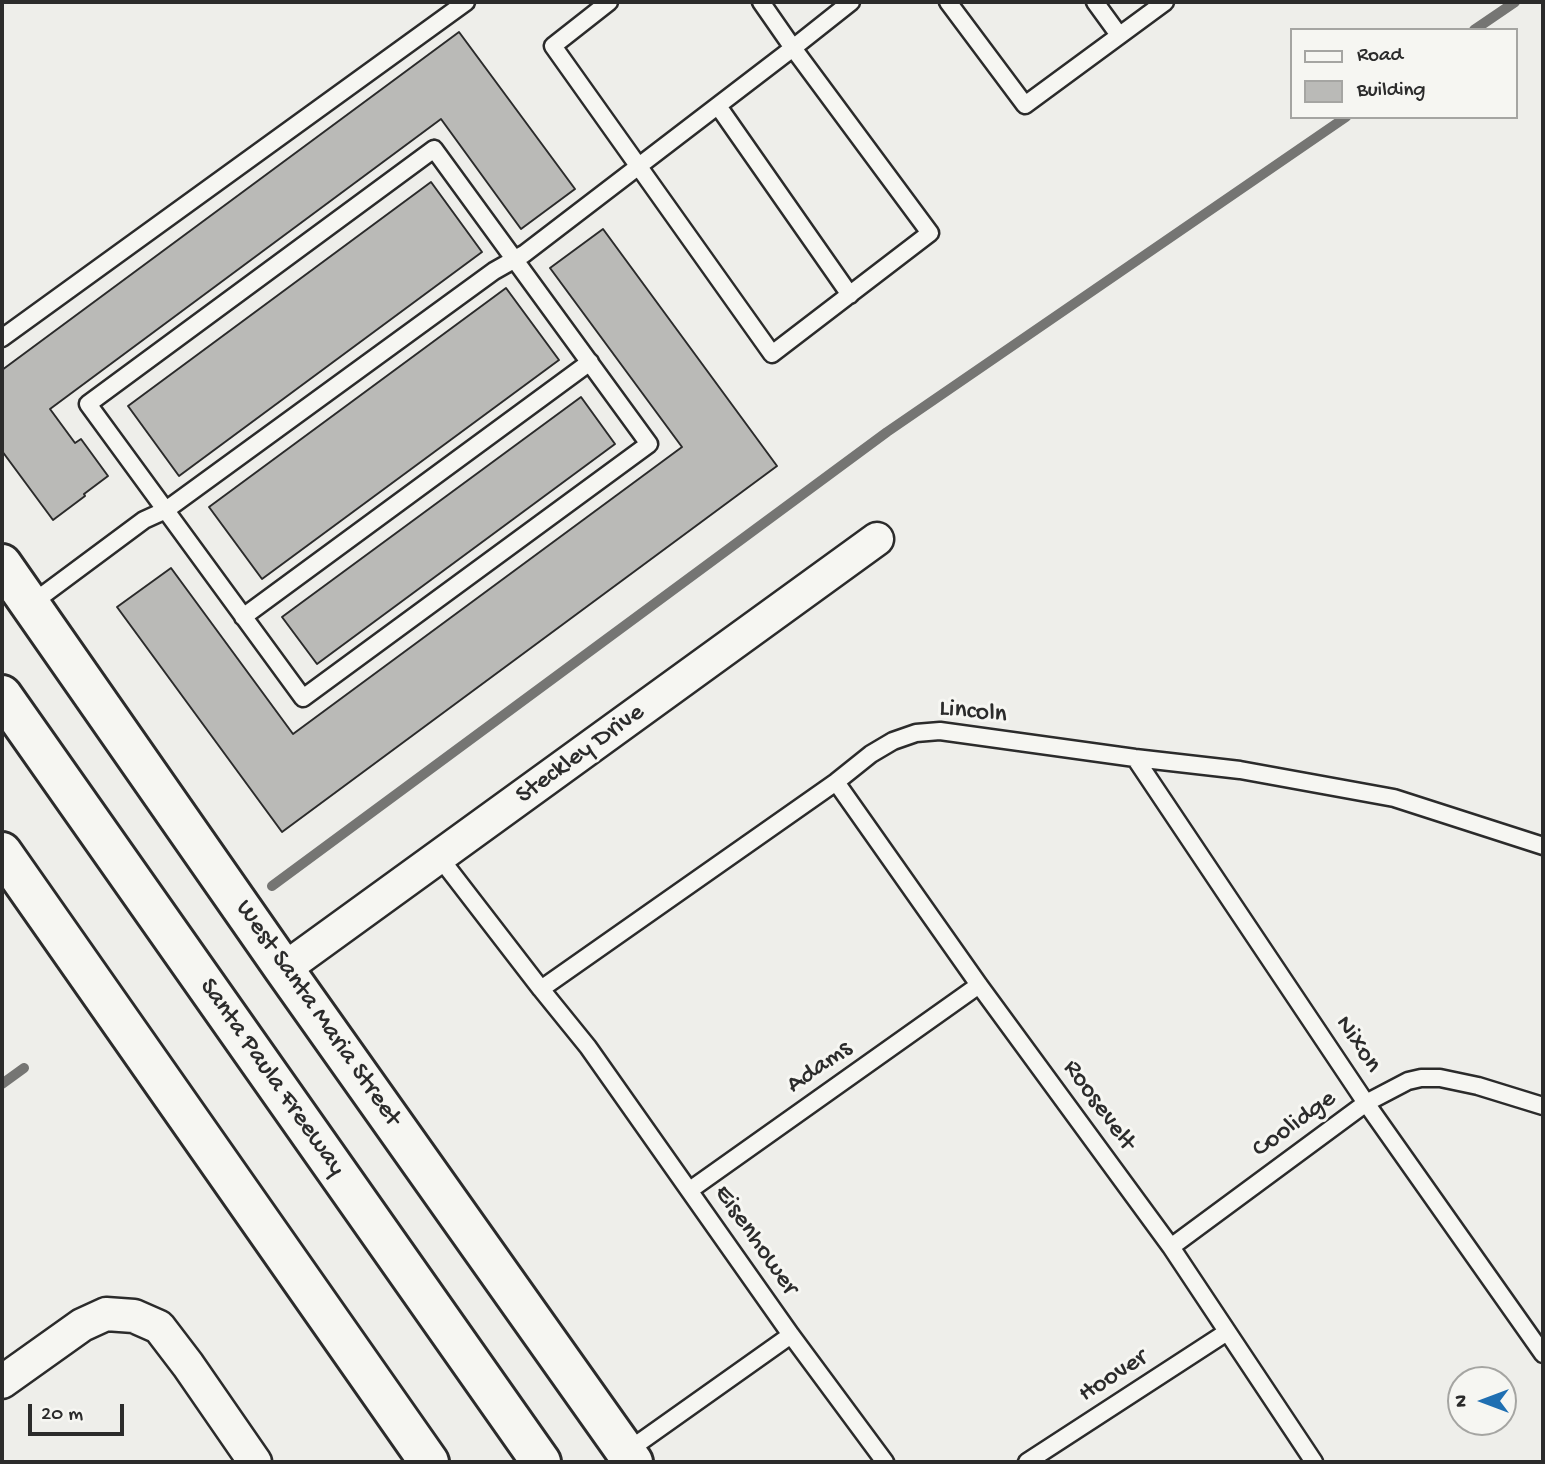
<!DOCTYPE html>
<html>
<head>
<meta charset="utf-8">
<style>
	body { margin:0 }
	#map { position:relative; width:1545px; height:1464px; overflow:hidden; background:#eeeeea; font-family:"Gochi Hand",sans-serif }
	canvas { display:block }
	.frame { position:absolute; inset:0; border:4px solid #2b2b2b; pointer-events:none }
	.legend { position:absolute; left:1290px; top:28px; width:228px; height:91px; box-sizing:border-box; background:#f6f6f2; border:2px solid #a5a5a2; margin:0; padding:9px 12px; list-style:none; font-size:21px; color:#2b2b2b }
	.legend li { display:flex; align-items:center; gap:14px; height:35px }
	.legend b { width:35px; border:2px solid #a5a5a2 }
	.north { position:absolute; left:1447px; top:1366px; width:70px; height:70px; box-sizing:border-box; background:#f6f6f2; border:2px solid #a5a5a2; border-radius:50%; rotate:270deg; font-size:19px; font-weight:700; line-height:28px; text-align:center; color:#2b2b2b }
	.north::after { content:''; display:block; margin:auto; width:24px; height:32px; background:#1f6fb2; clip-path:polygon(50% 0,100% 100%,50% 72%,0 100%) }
	.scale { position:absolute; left:28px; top:1404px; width:96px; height:32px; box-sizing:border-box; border:4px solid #2b2b2b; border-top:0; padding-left:9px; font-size:21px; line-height:24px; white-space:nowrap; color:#2b2b2b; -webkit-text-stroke:5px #f6f6f2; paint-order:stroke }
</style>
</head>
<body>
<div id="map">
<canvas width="1545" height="1464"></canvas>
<div class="frame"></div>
<ul class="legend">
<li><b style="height:9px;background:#f6f6f2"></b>Road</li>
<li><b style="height:19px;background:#babab7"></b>Building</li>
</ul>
<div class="north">N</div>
<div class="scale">20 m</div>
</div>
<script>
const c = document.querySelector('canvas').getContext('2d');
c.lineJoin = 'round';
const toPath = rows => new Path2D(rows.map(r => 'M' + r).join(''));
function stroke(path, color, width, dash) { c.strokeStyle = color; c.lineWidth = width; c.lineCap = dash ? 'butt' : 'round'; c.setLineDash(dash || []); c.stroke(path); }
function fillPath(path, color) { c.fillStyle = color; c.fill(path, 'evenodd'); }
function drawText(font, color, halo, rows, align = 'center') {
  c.font = font + ' "Gochi Hand",sans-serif'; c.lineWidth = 6; c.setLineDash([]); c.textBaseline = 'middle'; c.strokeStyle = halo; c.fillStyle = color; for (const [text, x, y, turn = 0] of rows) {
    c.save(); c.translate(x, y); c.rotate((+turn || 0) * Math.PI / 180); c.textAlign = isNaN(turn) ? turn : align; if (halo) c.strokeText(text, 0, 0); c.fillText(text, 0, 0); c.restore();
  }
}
stroke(toPath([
	[1474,30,1515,2],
	[272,886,887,432,1346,117],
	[2,1084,24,1068]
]), '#757573', 10);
const building = toPath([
	[459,32,575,189,521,229,441,119,50,409,75,443,81,439,108,476,84,494,85,496,53,520,2,451,2,370,459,32],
	[431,182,482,252,179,476,128,406,431,182],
	[603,229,777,466,282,832,117,607,171,568,293,734,682,447,550,268,603,229],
	[506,288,559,360,262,579,209,507,506,288],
	[581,397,615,444,317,664,282,617,581,397]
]);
fillPath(building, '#babab7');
stroke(building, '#2b2b2b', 2);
const service = toPath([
	[609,2,553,46,772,354,930,233,793,48,761,2],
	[948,2,1025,105,1165,2],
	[1095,2,1119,35],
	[718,106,850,295],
	[434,149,649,444,303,698,88,404,434,149],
	[2,338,466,2],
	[31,604,144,520,166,510,494,271,524,254,793,48,851,2],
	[243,617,590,362],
	[1135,758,1366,1103,1543,1354],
	[836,782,979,985,1171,1247,1314,1462],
	[440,858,541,989],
	[690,1190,979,985],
	[1171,1247,1366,1103,1408,1081,1421,1078,1440,1078,1478,1086,1543,1106],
	[626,1452,791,1335],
	[885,1462,791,1335,588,1047,541,989,836,782,871,754,893,741,916,733,940,731,1135,758,1240,770,1394,798,1543,846],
	[1027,1462,1227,1332]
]);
const minor = toPath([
	[284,969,877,539],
	[2,1382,82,1325,106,1314,134,1316,159,1327,188,1365,255,1462]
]);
const tertiary = toPath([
	[2,564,284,969,633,1462]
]);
const motorway = toPath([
	[2,695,541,1462],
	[2,852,429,1462]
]);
stroke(service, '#2b2b2b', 21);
stroke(minor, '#2b2b2b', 37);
stroke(tertiary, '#2b2b2b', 44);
stroke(motorway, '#2b2b2b', 44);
stroke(service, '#f6f6f2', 16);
stroke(minor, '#f6f6f2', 32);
stroke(tertiary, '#f6f6f2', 38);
stroke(motorway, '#f6f6f2', 38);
drawText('26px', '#2b2b2b', '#f6f6f2', [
	["Lincoln",973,713,6],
	["Steckley Drive",581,755,-36],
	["West Santa Maria Street",317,1014,55],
	["Nixon",1357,1045,56],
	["Adams",820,1068,-35],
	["Santa Paula Freeway",271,1078,55],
	["Roosevelt",1098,1106,54],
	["Coolidge",1295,1125,-36],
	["Eisenhower",755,1241,55],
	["Hoover",1114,1377,-33]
]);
</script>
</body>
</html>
